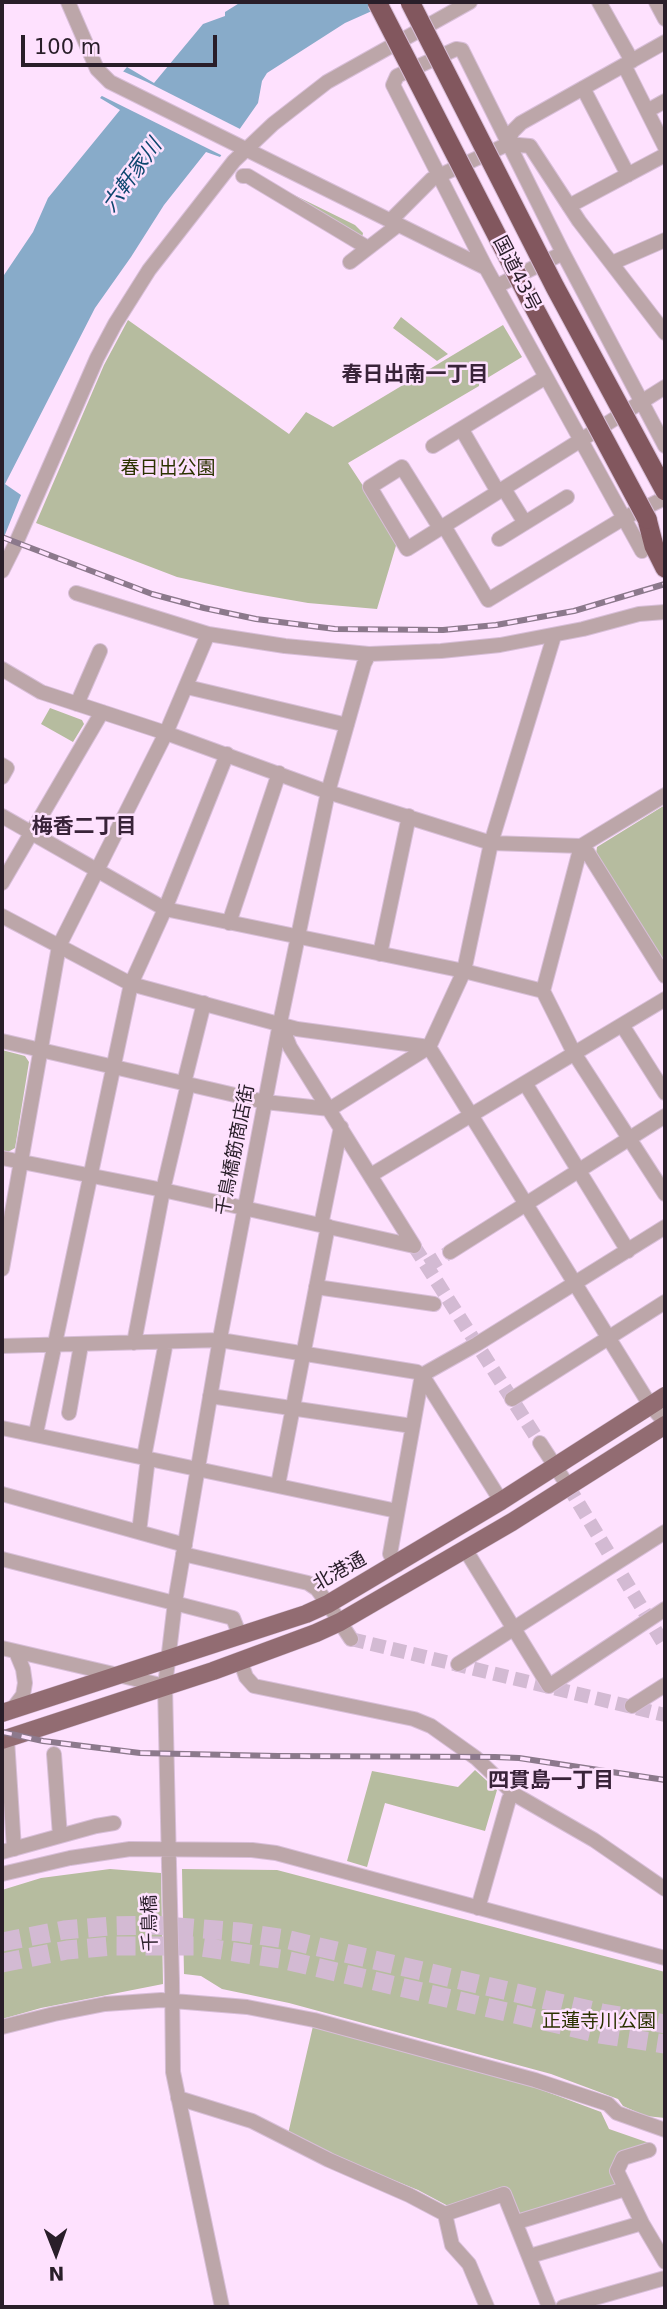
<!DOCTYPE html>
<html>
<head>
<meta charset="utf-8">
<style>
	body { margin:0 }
	#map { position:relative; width:667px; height:2309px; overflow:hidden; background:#fee1fe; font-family:"DejaVu Sans",sans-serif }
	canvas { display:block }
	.frame { position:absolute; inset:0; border:4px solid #291e29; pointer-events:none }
	.north { position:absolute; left:21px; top:2218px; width:70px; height:70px; -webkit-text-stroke:5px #fee1fe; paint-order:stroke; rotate:179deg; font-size:19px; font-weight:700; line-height:28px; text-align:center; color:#291e29 }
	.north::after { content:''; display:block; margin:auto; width:24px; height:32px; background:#291e29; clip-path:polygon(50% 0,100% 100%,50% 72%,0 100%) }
	.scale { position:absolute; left:21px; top:35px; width:196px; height:32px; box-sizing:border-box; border:4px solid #291e29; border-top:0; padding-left:9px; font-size:21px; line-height:24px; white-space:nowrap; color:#291e29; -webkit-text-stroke:5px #fee1fe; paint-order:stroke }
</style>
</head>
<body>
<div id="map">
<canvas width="667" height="2309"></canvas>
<div class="frame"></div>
<div class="north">N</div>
<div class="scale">100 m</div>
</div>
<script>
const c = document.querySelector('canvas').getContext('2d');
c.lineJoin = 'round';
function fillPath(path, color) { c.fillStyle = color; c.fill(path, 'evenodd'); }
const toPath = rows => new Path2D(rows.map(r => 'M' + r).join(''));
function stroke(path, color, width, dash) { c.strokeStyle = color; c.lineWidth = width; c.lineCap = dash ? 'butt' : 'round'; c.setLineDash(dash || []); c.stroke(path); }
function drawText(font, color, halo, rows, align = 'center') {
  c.font = font + ' "DejaVu Sans","Noto Sans JP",sans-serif'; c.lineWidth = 5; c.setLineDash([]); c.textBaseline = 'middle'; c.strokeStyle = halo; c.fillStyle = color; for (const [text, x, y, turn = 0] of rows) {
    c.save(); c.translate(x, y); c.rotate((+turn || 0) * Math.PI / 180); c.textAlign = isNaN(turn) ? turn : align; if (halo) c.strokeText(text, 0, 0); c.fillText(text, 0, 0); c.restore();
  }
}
fillPath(toPath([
	[284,190,355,225,363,233,362,238],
	[401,317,448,354,437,361,393,328],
	[128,320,289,434,306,412,333,427,503,325,522,357,479,383,479,386,348,463,398,539,377,609,308,603,245,592,177,577,36,523,104,365],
	[50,708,82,720,84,724,73,742,41,724],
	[665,805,665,964,596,854,597,847],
	[2,1050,25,1056,29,1062,15,1148,8,1152,2,1150],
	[475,1770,497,1790,485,1831,385,1803,367,1867,347,1861,372,1771,458,1787],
	[110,1869,161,1873,163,1984,41,2008,2,2019,2,1890,41,1878],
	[182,1869,277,1870,665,1972,665,2118,646,2116,623,2106,618,2099,551,2074,289,2003,222,1989,201,1976,184,1974],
	[313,2026,534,2087,601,2112,609,2129,655,2145,619,2156,618,2183,614,2187,521,2216,517,2214,507,2190,450,2207,418,2190,348,2162,288,2134]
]), '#b6bc9f');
fillPath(toPath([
	[241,2,392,2,345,23,267,73,262,81,258,103,220,157,206,152,164,205,131,257,95,308,5,484,21,495,2,542,2,278,33,232,48,198,120,110,100,98,127,67,154,83,203,24,225,16,225,12]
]), '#88abc9');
fillPath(toPath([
	[120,70,147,82,242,130,223,156,100,95]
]), '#fee1fe');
stroke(toPath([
	[414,1246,540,1443],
	[427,1266,450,1252],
	[568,1486,665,1646],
	[351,1639,665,1715]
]), '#d3bad3', 14, [14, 7]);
stroke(toPath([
	[2,1942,64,1930,111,1926,154,1925,240,1932,285,1939,602,2013,665,2024],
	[2,1963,67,1950,112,1946,194,1946,281,1959,600,2034,665,2044]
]), '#d3bad3', 19, [19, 10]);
const minor = toPath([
	[68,2,97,69,110,82,486,268,642,551],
	[599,2,632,61],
	[656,2,665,19],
	[624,65,665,147],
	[583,88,628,175],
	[647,111,665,101],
	[508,144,512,132,521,123,665,42],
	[243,176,248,176,368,248],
	[569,206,665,155],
	[390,221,432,179,508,144,530,146,579,221,665,333],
	[350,262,398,225],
	[612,263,665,240],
	[486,268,393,85,397,76,456,49,462,50,563,253,665,446],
	[497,286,563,253],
	[462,430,498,492],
	[433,446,546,377],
	[504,489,525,523],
	[444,526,488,600,624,518,665,498],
	[440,528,402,467,370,487,407,549,573,445,665,387],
	[499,539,567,497],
	[2,571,16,543,97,358,115,324,149,270,234,161,273,124,327,82,470,2],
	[76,593,208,634,285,646,369,654,441,651,500,645,583,629,639,614,665,612],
	[2,669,41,692,166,733,328,792,491,843,581,846,665,795],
	[187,687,347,725],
	[77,704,100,651],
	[2,765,7,768,2,777],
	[2,816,165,909,464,971,543,991],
	[581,846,543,991,574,1053,665,1194],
	[581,846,588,853,665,976],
	[2,883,102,712],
	[2,916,131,984,297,1029,429,1047],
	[229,923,279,773],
	[380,954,409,816],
	[281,1024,290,1047,414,1246],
	[622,1025,665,1093],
	[2,1041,265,1102,330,1109,429,1047,464,971,491,843,554,636],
	[429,1047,650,1405,665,1422],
	[184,1083,204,1003],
	[525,1083,628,1251],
	[2,1158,163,1190,414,1246],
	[371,1175,665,999],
	[321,1225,341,1127],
	[450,1252,665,1116],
	[2,1269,59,946,166,733,208,634],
	[316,1287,434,1304],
	[134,1343,163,1190,188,1084],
	[2,1346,220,1340,417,1372,422,1375,501,1501],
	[422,1375,477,1344,665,1227],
	[210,1396,412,1426],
	[512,1399,665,1302],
	[69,1413,81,1345],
	[2,1428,397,1511],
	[36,1433,131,984,165,909,227,754],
	[540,1443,568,1486],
	[144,1457,166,1342],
	[278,1485,328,1226],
	[2,1494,185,1545],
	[139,1532,148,1458],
	[465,1549,549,1686,665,1609],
	[183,1554,308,1583,317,1589,328,1604,351,1639],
	[2,1559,233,1618,240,1636],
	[397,1565,390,1554,422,1375],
	[2,1648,165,1686],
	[240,1660,246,1677,254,1686,414,1719,431,1726,476,1758,514,1794,594,1840,665,1889],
	[458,1664,665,1532],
	[632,1706,665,1685],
	[11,1711,23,1695,25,1683,23,1669,16,1652],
	[7,1739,14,1849],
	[54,1754,60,1836],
	[2,1852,96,1826,114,1823],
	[169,1865,165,1686,175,1602,221,1333,280,1023,328,792,364,664,369,654],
	[2,1874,70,1858,130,1849,252,1850,276,1853,665,1958],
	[478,1908,509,1799,514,1794],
	[172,1981,173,2072,222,2307],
	[2,2027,54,2014,105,2004,161,2000,247,2007,314,2020,535,2080,608,2104,617,2113,665,2130],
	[178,2098,252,2121,329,2160,409,2195,445,2214,452,2245,469,2264,487,2307],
	[649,2150,623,2158,617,2171,642,2223,665,2262],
	[445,2214,504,2194,549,2307],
	[517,2222,625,2189],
	[530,2256,642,2223],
	[563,2307,665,2278]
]);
const major = toPath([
	[2,1713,306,1614,328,1604,501,1501,665,1396],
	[2,1740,213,1671,316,1633,340,1622,512,1522,665,1425]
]);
const highway = toPath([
	[647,519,654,546,665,568]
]);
stroke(minor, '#d8bed8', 16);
stroke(major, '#d8bed8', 19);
stroke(highway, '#d8bed8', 21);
stroke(minor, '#bca6a9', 14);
stroke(major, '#926c72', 18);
stroke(highway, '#82575e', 19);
const rail = toPath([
	[2,537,152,594,204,608,256,619,335,629,443,630,496,625,574,611,665,584],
	[2,1732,43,1741,140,1753,278,1756,495,1757,519,1758,665,1780]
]);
stroke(rail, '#8c798c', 6);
stroke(rail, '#fee1fe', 3.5, [10]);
const minorBridge = toPath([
	[169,1865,172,1981]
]);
const highwayBridge = toPath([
	[377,2,530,300,647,519],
	[410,2,555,287,665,491]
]);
stroke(minorBridge, '#d8bed8', 16, []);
stroke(highwayBridge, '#d8bed8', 21, []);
stroke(minorBridge, '#bca6a9', 14);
stroke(highwayBridge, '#82575e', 19);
drawText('19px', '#291e29', '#fee1fe', [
	["国道43号",516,274,63],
	["千鳥橋筋商店街",236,1150,-79],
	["北港通",340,1572,-29],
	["千鳥橋",151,1923,-91]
]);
drawText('19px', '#2b3200', '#fee1fe', [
	["春日出公園",168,469],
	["正蓮寺川公園",599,2022]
]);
drawText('italic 21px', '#0d466e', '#fee1fe', [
	["六軒家川",133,176,-54]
]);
drawText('bold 21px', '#392339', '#fee1fe', [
	["春日出南一丁目",415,376],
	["梅香二丁目",84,828],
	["四貫島一丁目",551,1782]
]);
</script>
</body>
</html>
